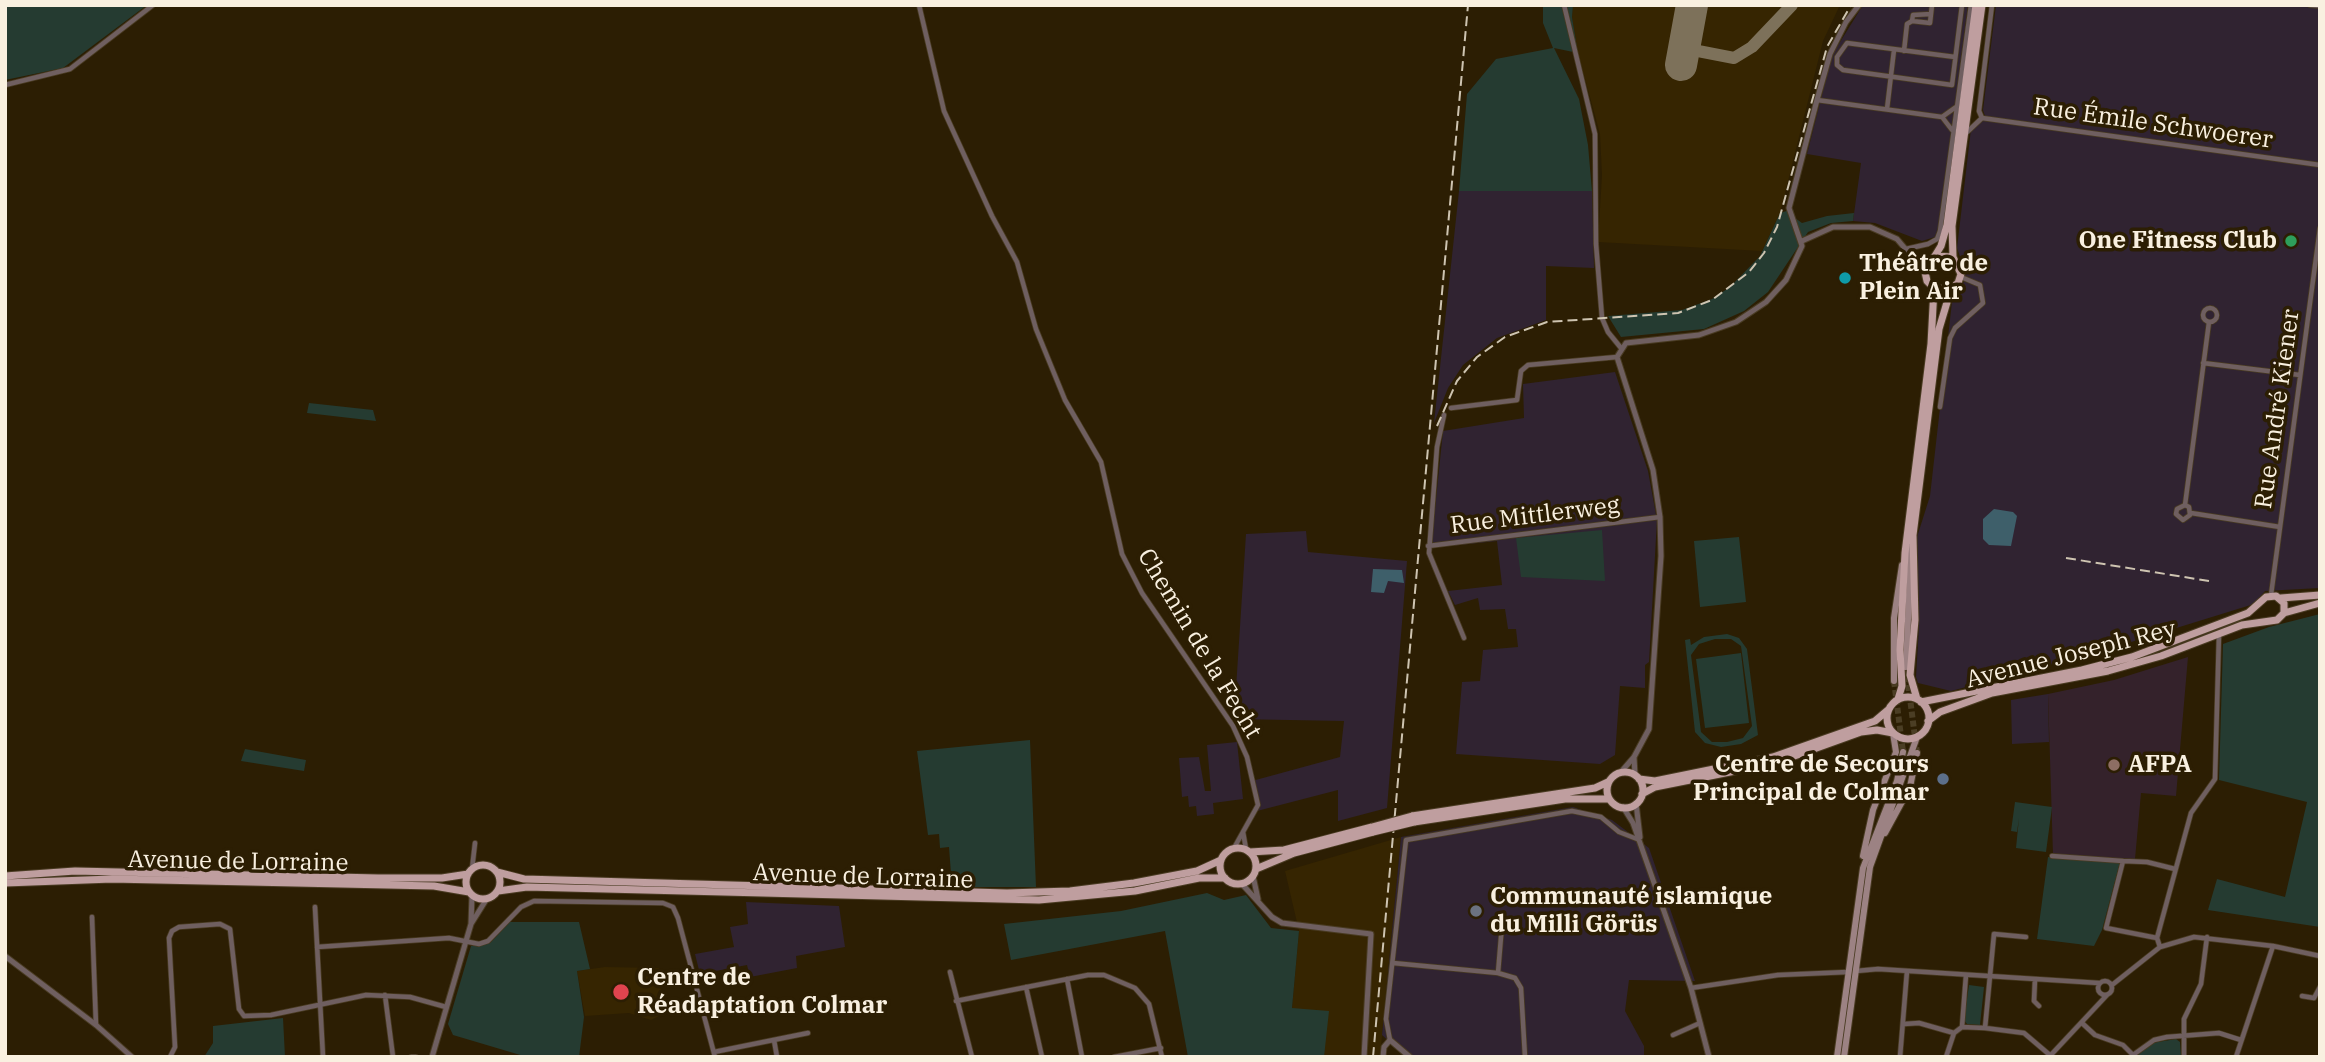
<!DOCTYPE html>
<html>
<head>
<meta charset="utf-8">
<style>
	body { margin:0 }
	#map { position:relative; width:2325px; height:1062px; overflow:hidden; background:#2c1e03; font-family:"IBM Plex Serif",serif }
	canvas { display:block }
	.frame { position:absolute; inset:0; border:7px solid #f9f0e0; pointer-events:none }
</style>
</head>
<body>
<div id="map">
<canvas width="2325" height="1062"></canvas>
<div class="frame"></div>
</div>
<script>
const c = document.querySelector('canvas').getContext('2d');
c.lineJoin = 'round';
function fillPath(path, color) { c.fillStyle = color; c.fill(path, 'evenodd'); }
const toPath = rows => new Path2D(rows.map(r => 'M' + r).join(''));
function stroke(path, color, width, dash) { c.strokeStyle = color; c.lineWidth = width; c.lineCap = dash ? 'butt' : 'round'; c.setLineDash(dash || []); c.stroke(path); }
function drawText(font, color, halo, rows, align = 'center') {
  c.font = font + ' "IBM Plex Serif",serif'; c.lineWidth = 7; c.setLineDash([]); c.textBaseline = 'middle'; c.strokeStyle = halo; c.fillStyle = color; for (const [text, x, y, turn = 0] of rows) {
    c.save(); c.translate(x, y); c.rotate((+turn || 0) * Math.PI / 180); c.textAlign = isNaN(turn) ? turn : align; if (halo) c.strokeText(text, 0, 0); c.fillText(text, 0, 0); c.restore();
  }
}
fillPath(toPath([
	[1573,5,1840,5,1823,41,1780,213,1762,251,1598,242,1602,175,1600,134,1578,53,1572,17],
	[1401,837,1380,1057,1324,1057,1292,1008,1299,931,1285,871],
	[605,967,659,968,663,1014,651,1020,629,1013,585,1016,577,971]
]), '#362501');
fillPath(toPath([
	[1863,5,1968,5,1940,223,1935,237,1922,241,1875,223,1853,221,1861,163,1807,154,1832,55],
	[1996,5,2320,5,2320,588,2265,591,2254,604,2102,651,1951,691,1918,683,1916,677,1919,626,1917,537,1930,496,1953,293,1964,282,1965,271,1957,248,1971,129,1985,116,1983,110],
	[1459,191,1592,191,1594,268,1546,266,1546,320,1497,338,1463,365,1448,388,1434,423],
	[1615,372,1648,471,1657,520,1649,662,1645,665,1645,688,1620,686,1615,755,1600,764,1456,754,1462,682,1480,681,1483,650,1518,647,1516,629,1508,629,1505,609,1480,610,1478,598,1455,605,1448,591,1502,585,1497,541,1431,548,1443,431,1524,418,1523,384],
	[1306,531,1308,552,1407,561,1387,808,1338,821,1338,790,1257,811,1252,781,1340,757,1344,721,1234,719,1246,534],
	[2048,694,2049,742,2012,744,2011,700],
	[1237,742,1243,799,1213,803,1214,814,1197,816,1196,806,1189,807,1188,796,1182,797,1179,758,1199,757,1205,791,1211,791,1207,745],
	[1573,807,1612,820,1649,848,1695,981,1629,980,1625,1011,1644,1046,1644,1057,1406,1057,1382,1035,1401,837],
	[746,902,839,906,845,947,796,956,797,968,750,977,747,965,700,974,695,954,734,947,730,927,748,924]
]), '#302331');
fillPath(toPath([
	[2188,657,2176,796,2141,793,2135,859,2053,855,2048,694,2114,680]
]), '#34222b');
fillPath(toPath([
	[5,5,147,5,63,68,5,80],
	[1543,5,1573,5,1572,17,1578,53,1554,48,1579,99,1588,145,1592,191,1459,191,1467,94,1496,59,1553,48,1543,23],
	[1793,209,1795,218,1802,223,1827,216,1854,213,1853,221,1831,223,1808,232,1768,292,1744,311,1704,329,1621,337,1608,316,1682,310,1712,299,1730,287,1760,256,1780,213],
	[309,403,373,410,376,421,307,413],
	[1602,530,1605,581,1521,577,1516,538],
	[1739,537,1746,602,1700,607,1694,541],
	[2320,614,2320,927,2208,910,2217,879,2285,897,2307,802,2219,780,2223,644,2269,627],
	[1727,634,1739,638,1747,649,1758,735,1741,744,1721,747,1705,743,1695,732,1685,640,1690,639,1691,645,1704,637],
	[1715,639,1731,639,1741,646,1752,726,1743,738,1727,742,1712,742,1701,732,1691,655,1699,644],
	[1741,653,1749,723,1705,728,1696,659],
	[1030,740,1036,887,952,887,949,847,940,848,939,834,928,835,917,751],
	[245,749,306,760,304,771,241,761],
	[2015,802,2052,807,2046,852,2016,848,2019,818,2017,832,2011,831],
	[2048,857,2120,862,2102,930,2094,946,2037,939],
	[1207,893,1224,900,1246,895,1271,928,1299,931,1292,1008,1329,1011,1324,1057,1188,1057,1165,931,1011,960,1004,924,1121,911],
	[510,922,579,922,590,969,577,971,584,1017,579,1057,527,1057,453,1035,448,1024,471,946,490,943],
	[1969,985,1984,987,1980,1025,1967,1024,1964,1020],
	[283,1018,285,1057,204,1057,213,1043,213,1026],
	[2176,1039,2180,1042,2181,1057,2136,1057,2152,1043]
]), '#253b31');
fillPath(toPath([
	[1994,509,2013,512,2017,516,2011,546,1989,545,1983,539,1983,519],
	[1373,569,1402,570,1404,583,1388,581,1384,593,1371,592]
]), '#3e5f6a');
stroke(toPath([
	[1687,29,1690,42,1698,51,1734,58,1752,47,1792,5]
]), '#7d715a', 12);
stroke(toPath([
	[1681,65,1692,5]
]), '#7d715a', 32);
stroke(toPath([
	[1906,667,1917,753],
	[1894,681,1903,752]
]), '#4b3e24', 6, [6, 3]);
const minor = toPath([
	[919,5,944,111,992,216,1017,262,1036,329,1065,400,1101,462,1122,554,1142,593,1233,726,1247,757,1258,805,1234,848],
	[1564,5,1595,134,1596,244,1602,318,1608,332,1621,348],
	[2310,5,2320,6],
	[1912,21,1930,23,1931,14],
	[1904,51,1907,24,1912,21,1913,15,1931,14,1932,5],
	[1955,57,1847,43,1837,57,1837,65,1843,70,1952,85,1962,5],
	[5,85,70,69,153,5],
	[1817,100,1942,117],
	[1887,109,1894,50],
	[1942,117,1952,130],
	[1942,117,1956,107],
	[1982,118,2320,165],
	[1982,118,1979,111,1992,5],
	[1965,134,1982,118],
	[1906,249,1928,244,1937,239,1940,231,1971,5],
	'2203 315a7 7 0 1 1 14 0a7 7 0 1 1-14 0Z',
	[2203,363,2300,375],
	[1940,407,1950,338,1955,328,1983,303,1980,285,1961,277],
	[1451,408,1517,400,1521,371,1528,365,1617,357],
	[1444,415,1437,447,1429,553,1464,638],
	[2185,505,2177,509,2176,514,2183,520,2190,515,2189,507,2185,505,2209,322],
	[2191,513,2280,527],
	[1428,546,1660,517],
	[2271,595,2320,228],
	[1243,832,1246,849],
	[2052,856,2123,861],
	[472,869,475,843],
	[315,907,323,1057],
	[92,917,96,1025],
	[2157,938,2106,928,2123,861,2147,862,2175,869],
	[317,947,449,938,479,944,488,941,521,907,534,901,663,903,673,907,678,918,715,1057],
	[2160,947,2157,938,2191,813,2215,779,2219,634],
	[1393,963,1498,973,1515,978,1521,988,1525,1057],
	[1856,971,1878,969,2099,983],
	[950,972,972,1057],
	[1498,973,1502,925,1512,922],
	[1966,975,1962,1027,1985,1028,1994,934,2026,937],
	[1067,979,1082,1057],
	[2035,979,2034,1001,2039,1006],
	'2098 988a7 7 0 1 1 14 0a7 7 0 1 1-14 0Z',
	[2112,985,2160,947,2194,937,2273,946,2320,956],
	[1026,987,1042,1057],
	[1691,988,1778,975,1848,972],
	[385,995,393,1057],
	[2302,996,2314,998,2320,987],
	[956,1001,1088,975,1104,975,1135,988,1149,1004,1162,1057],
	[2082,1023,2095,1035,2123,1045,2133,1055,2154,1040,2167,1037,2219,1033,2241,1040],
	[1904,1024,1919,1023,1954,1033],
	[1985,1028,2024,1033,2051,1056],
	[1673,1035,1700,1023],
	[774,1040,777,1057],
	[1390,1040,1386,1019,1406,840,1572,811,1601,817,1619,832,1637,839],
	[714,1052,808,1033],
	[170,1057,175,1047,169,938,172,931,179,927,220,924,230,929,239,1009,244,1016,271,1015,366,995,410,997,446,1007],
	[411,1057,416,1057],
	[1114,1057,1161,1048],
	[1900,1057,1907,971],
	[1946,1057,1954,1033,1962,1027],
	[2049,1057,2107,995],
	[2184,1057,2184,1019,2201,984,2207,937],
	[2236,1057,2273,946]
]);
const tertiary = toPath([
	[1802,241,1833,227,1870,227,1897,239,1925,272],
	[1634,757,1635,775],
	[1621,772,1634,757,1649,729,1661,556,1660,517,1653,470,1617,357,1626,343,1699,335,1736,322,1766,302,1786,280,1802,246,1789,208,1817,100,1830,54,1846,22,1859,5],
	[1636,803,1640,837],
	[1623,807,1633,823,1691,988,1709,1057],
	[1253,876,1258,899],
	[1241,883,1272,917,1282,923,1371,934,1364,1057],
	[471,924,472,895],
	[5,956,96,1025,132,1057],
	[432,1057,471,924,486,900],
	[1383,1057,1384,1047,1390,1040,1410,1057]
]);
const secondary = toPath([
	[1906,667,1911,547],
	[1894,681,1894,618,1902,565],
	[1885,833,1910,787,1917,753],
	[1863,856,1873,810,1896,752,1893,733],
	[1837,1057,1863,868,1897,781,1903,752],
	[1844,1057,1870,867,1917,737]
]);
const primary = toPath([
	[1953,257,1952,226,1982,5],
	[1951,289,1934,288,1927,281,1925,272,1941,246,1947,225,1976,5],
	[2281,598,2320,595],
	[2284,613,2320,603],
	'1887 718a21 21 0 1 1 42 0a21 21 0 1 1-42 0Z',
	[1898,699,1902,686,1900,650,1905,553,1931,344,1934,288],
	[1917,699,1910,675,1915,620,1913,535,1939,329,1951,289,1958,283,1961,274,1953,257,1935,256],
	[1921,702,2082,670,2132,657,2248,613,2266,597,2276,596,2284,603,2284,613,2277,620,2242,625,2161,656,2108,671,1992,693,1940,712,1928,721],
	'1607 790a18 18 0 1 1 36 0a18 18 0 1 1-36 0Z',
	[1639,779,1655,781,1773,757,1875,721,1888,710],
	[1642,794,1655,787,1775,763,1861,732,1877,730,1893,733],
	[1412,816,1595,788,1608,782],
	[1414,822,1565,799,1609,799],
	'1220 866a18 18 0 1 1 36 0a18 18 0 1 1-36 0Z',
	[1250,852,1284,850,1372,827],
	'466 882a17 17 0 1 1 34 0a17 17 0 1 1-34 0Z',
	[1256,869,1294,853,1373,832],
	[497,872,524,879,1007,893,1070,891,1134,883,1197,871,1221,860],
	[5,876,75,871,378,878,442,878,468,874],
	[5,883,112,879,434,886,469,892],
	[498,891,527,887,1039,900,1135,891,1199,878,1225,878]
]);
stroke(minor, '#493b22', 6);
stroke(tertiary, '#493b22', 7);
stroke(secondary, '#493b22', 8);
stroke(primary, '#493b22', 9);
stroke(minor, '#6f5f60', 4.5);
stroke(tertiary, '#6f5f60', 5);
stroke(secondary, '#9c8283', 6);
stroke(primary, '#bf9e9f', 7);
stroke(toPath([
	[1437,426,1457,381,1477,357,1505,337,1547,322,1678,313,1712,300,1749,272,1764,253,1777,227,1827,47,1851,5],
	[2066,558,2209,581],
	[1373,1057,1468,5]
]), '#cec4b1', 2, [10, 5]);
const primaryBridge = toPath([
	[1372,827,1412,816],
	[1373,832,1414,822]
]);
stroke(primaryBridge, '#493b22', 9, []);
stroke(primaryBridge, '#bf9e9f', 7);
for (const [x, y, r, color] of [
	[2291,241,7,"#2e9e5b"],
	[1845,278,7,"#0f9aa8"],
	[2114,765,7,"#8d6e63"],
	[1943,779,7,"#5c6f8a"],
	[1476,911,7,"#6b7280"],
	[621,992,9,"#e0444e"]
]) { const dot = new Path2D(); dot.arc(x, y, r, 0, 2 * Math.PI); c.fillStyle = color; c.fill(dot); stroke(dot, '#2c1e03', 2.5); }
drawText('24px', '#f9f0e0', '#2c1e03', [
	["Rue Émile Schwoerer",2153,124,8],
	["Rue André Kiener",2278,409,-82],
	["Rue Mittlerweg",1535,516,-7],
	["Chemin de la Fecht",1199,644,59],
	["Avenue Joseph Rey",2071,655,-14],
	["Avenue de Lorraine",238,862,1],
	["Avenue de Lorraine",863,877,2]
]);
drawText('bold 24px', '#f9f0e0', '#2c1e03', [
	["One Fitness Club",2277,241,"right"],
	["Théâtre de",1859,264],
	["Plein Air",1859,292],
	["Centre de Secours",1929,765,"right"],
	["Principal de Colmar",1929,793,"right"],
	["AFPA",2128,765],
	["Communauté islamique",1490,897],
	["du Milli Görüs",1490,925],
	["Centre de",637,978],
	["Réadaptation Colmar",637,1006]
], 'left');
</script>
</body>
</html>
